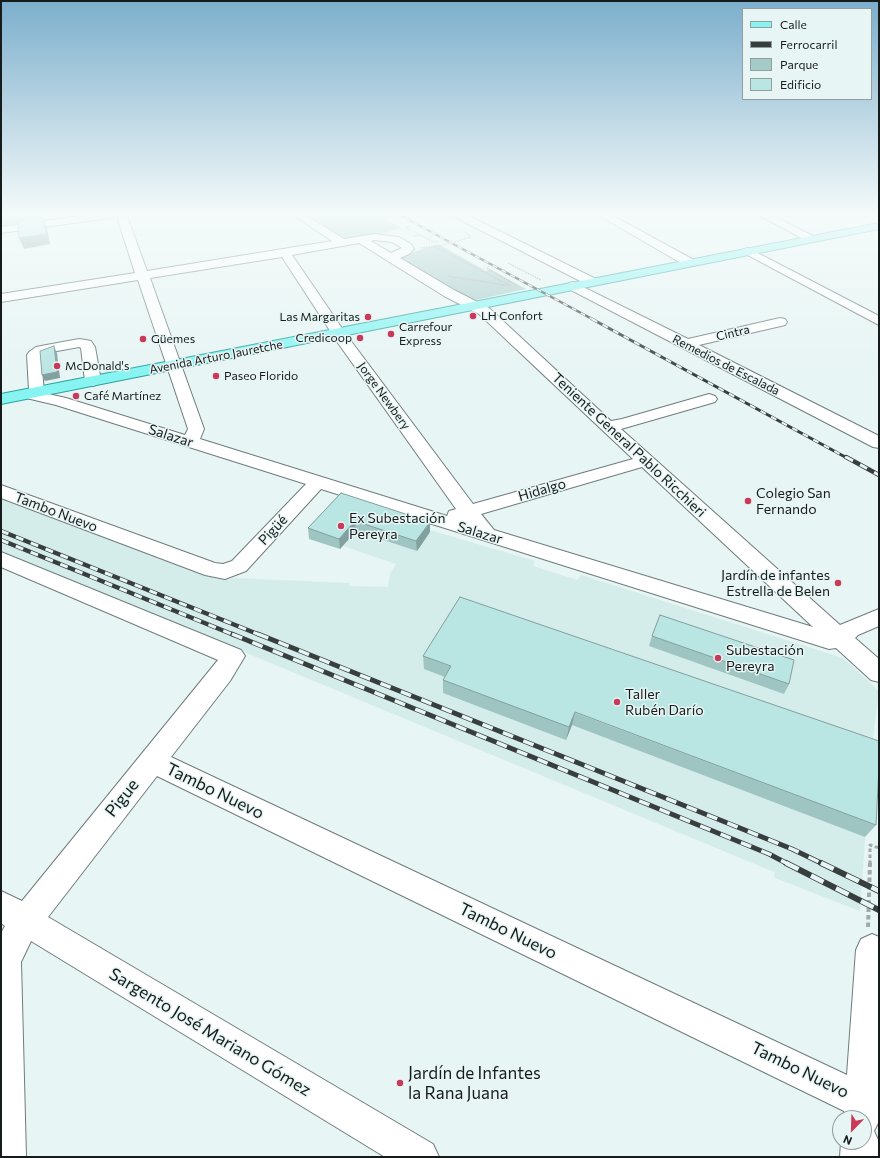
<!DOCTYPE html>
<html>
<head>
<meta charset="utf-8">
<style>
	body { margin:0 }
	#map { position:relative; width:880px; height:1158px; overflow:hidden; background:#e7f5f4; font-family:Commissioner,sans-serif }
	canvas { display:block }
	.frame { position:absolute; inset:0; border:2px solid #161b1b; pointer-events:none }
	.legend { position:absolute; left:742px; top:8px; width:130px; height:92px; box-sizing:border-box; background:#e7f5f4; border:1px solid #939e9d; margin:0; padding:5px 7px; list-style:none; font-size:12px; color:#161b1b }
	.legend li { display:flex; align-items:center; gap:8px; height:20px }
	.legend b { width:20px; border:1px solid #939e9d }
	.north { position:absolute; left:832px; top:1110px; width:40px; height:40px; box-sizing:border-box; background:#e7f5f4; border:1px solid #939e9d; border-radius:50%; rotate:203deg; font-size:11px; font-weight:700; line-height:16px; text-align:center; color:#161b1b }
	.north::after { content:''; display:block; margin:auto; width:14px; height:18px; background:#c93a5a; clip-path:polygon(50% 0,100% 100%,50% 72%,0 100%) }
</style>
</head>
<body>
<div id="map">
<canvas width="880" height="1158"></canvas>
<div class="frame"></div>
<ul class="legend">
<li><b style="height:5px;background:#87f4f1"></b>Calle</li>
<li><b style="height:5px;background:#373e3d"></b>Ferrocarril</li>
<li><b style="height:11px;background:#a5cbc8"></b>Parque</li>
<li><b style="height:11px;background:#b9e5e3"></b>Edificio</li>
</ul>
<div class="north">N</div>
</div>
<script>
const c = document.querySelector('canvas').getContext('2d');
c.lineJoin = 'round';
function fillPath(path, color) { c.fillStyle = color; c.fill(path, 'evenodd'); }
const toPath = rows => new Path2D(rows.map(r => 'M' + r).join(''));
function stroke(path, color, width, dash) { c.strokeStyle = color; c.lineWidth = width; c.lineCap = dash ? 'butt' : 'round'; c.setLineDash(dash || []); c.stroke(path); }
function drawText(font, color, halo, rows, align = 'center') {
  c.font = font + ' Commissioner,sans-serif'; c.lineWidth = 3; c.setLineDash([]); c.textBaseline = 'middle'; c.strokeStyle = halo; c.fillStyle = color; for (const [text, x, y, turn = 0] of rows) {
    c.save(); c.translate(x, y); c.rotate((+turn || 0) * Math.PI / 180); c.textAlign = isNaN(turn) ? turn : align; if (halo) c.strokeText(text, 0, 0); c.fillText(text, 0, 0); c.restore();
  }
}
fillPath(toPath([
	[1,497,210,576,228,580,234,578,349,583,349,586,388,587,390,574,396,564,343,546,372,513,535,561,533,566,577,580,581,575,843,658,879,691,871,754,860,911,775,878,774,872,1,551]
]), '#d4ecea');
fillPath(toPath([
	[1,213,44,213,45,220,1,227],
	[301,213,375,213,402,228,366,238,348,238,338,236],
	[438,244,486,271,490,269,526,289,476,300,468,300,399,257]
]), '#a5cbc8');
const minor = toPath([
	[101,213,130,213,127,216,147,271,332,241,290,213,302,213,344,239,374,234,399,237,411,244,414,249,409,254,400,258,454,290,489,308,611,421,622,419,709,394,715,396,717,399,715,402,621,429,840,625,879,609,879,626,858,635,855,638,879,659,879,682,871,680,836,648,829,649,321,489,246,571,225,579,205,575,1,498,1,485,215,563,223,564,232,561,306,484,56,405,22,397,20,394,22,391,29,390,27,355,29,352,36,347,41,346,79,339,86,340,91,341,95,347,101,381,98,384,93,386,88,384,85,381,81,348,79,347,46,353,41,356,44,393,66,398,185,435,188,429,138,280,1,302,1,294,135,273,117,217,1,233,1,227,101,213],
	[374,240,392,242,402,248,391,253,371,241,374,240],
	[359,243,444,296,479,314,633,459,473,504,348,337,292,255,359,243],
	[282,257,338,343,456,509,449,511,447,516,200,439,204,429,150,278,282,257],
	[642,467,813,627,494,530,481,514,642,467],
	[450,213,463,213,596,279,598,282,596,285,588,285,451,215,450,213],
	[595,213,608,213,694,260,696,263,694,266,686,266,595,213],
	[755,213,768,213,815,237,817,239,815,241,807,241,755,213],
	[748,248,879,316,879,325,744,253,742,251,744,249,748,248],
	[573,282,688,339,780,318,785,319,787,322,785,325,699,345,879,436,879,448,873,447,569,289,567,286,569,283,573,282],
	[1,552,241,650,245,656,230,681,171,757,847,1075,856,950,861,939,872,934,879,937,879,1121,874,1131,879,1142,878,1157,840,1157,841,1142,864,1142,864,1118,844,1118,844,1111,157,776,48,917,433,1144,439,1157,385,1157,31,941,21,962,26,1157,1,1157,1,933,5,926,1,923,1,891,22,901,218,660,1,567,1,552]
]);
const major = toPath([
	[879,223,879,229,1,404,1,394,879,223]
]);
stroke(minor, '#6f7c7b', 2);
stroke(major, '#2ba3a0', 2);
stroke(toPath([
	[13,213,22,215],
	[344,213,349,226,353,229],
	[347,219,379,224,381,226],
	[410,226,406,227,420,235,414,236],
	[465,232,471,237],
	[420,235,434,242,438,241],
	[435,247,511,286],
	[421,248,440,246],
	[508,263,541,280],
	[487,268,517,286],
	[448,276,510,286]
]), '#a0aaaa', 1.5, [1.5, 1]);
stroke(toPath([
	[870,864,870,845,879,848]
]), '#a0aaaa', 3, [3.5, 2.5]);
stroke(toPath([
	[868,927,870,863]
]), '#a0aaaa', 4, [4.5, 3]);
fillPath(minor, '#fff');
fillPath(major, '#87f4f1');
const railFar4 = toPath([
	[396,213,594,320]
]);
const railFar3 = toPath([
	[592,319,847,458]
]);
const railFar2 = toPath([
	[846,457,879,475],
	[1,531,260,635],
	[1,540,234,635]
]);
const railFar1 = toPath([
	[232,634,769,854,788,864],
	[258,634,792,849,823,864]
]);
const rail = toPath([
	[786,863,879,910],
	[821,863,879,891]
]);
stroke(railFar4, '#373e3d', 2.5);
stroke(railFar3, '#373e3d', 3);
stroke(railFar2, '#373e3d', 4.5);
stroke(railFar1, '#373e3d', 5);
stroke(rail, '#373e3d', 6);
stroke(railFar4, '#e7f5f4', 1.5, [5]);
stroke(railFar3, '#e7f5f4', 2, [6]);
stroke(railFar2, '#e7f5f4', 3, [8]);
stroke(railFar1, '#e7f5f4', 3.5, [11]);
stroke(rail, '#e7f5f4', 4.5, [14]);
stroke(toPath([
	[440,246,471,237]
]), '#a0aaaa', 1.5, [1.5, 1]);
fillPath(toPath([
	[341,493,430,532,417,551,356,531,340,549,309,539,308,528],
	[652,636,789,684,784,694,649,646],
	[423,656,876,825,865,837,572,725,566,740,443,693,443,680,445,677,424,669]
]), '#9fc5c3');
fillPath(toPath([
	[43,218,47,228,50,244,24,249,19,238],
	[54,346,57,353,60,378,45,381,42,375],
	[355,521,356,531,340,549,339,539],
	[430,522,430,532,417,551,416,541],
	[575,712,572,725,566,740,569,727]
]), '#82a09f');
const building = toPath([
	[43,218,46,234,19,238,18,221,43,218],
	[54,346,57,372,42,375,40,351,54,346],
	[341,493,430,522,416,541,355,521,339,539,308,528,341,493],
	[460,597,879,741,879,767,876,825,575,712,569,727,443,680,451,666,423,656,460,597],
	[660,615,794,660,789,684,652,636,660,615]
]);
fillPath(building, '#b9e5e3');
stroke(building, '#82a09f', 1);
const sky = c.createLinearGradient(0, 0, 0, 375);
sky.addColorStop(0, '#7caecc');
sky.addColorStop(0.57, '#f4fafa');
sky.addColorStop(1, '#f4fafa00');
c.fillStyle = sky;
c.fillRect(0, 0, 880, 375);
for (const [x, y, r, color] of [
	[473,316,4,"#c93a5a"],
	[368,317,4,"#c93a5a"],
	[391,334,4,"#c93a5a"],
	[360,338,4,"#c93a5a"],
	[143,339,4,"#c93a5a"],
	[57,366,4,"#c93a5a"],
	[216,376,4,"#c93a5a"],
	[76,396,4,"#c93a5a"],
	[748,501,4,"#c93a5a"],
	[341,526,4,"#c93a5a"],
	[838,583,4,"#c93a5a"],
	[718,658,4,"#c93a5a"],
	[617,702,4,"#c93a5a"],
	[400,1083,4,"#c93a5a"]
]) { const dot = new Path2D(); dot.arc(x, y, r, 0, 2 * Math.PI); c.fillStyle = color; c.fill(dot); stroke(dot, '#e7f5f4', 1.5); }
drawText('12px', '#161b1b', '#e7f5f4', [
	["LH Confort",481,316],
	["Las Margaritas",360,317,"right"],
	["Carrefour",399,327],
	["Express",399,341],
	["Credicoop",352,338,"right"],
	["Güemes",151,339],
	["McDonald's",65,366],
	["Paseo Florido",224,376],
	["Café Martínez",84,396]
], 'left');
drawText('12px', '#161b1b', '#e7f5f4', [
	["Cintra",733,333,-13],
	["Avenida Arturo Jauretche",216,357,-11],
	["Remedios de Escalada",726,365,27],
	["Jorge Newbery",384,396,54]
]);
drawText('14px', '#161b1b', '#e7f5f4', [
	["Salazar",171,436,18],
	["Teniente General Pablo Ricchieri",629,445,43],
	["Hidalgo",542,490,-16],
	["Tambo Nuevo",56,512,21],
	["Pigüé",273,530,-47],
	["Salazar",480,533,17]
]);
drawText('14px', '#161b1b', '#e7f5f4', [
	["Colegio San",756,493],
	["Fernando",756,509],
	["Ex Subestación",349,518],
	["Pereyra",349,534],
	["Jardín de infantes",830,575,"right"],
	["Estrella de Belen",830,591,"right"],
	["Subestación",726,650],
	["Pereyra",726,666],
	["Taller",625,694],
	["Rubén Darío",625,710]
], 'left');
drawText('17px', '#161b1b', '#e7f5f4', [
	["Tambo Nuevo",215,791,26],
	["Pigue",122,798,-52],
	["Tambo Nuevo",508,931,26],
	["Sargento José Mariano Gómez",210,1032,31],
	["Tambo Nuevo",800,1070,26]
]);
drawText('17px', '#161b1b', '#e7f5f4', [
	["Jardín de Infantes",408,1073],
	["la Rana Juana",408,1093]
], 'left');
</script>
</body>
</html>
